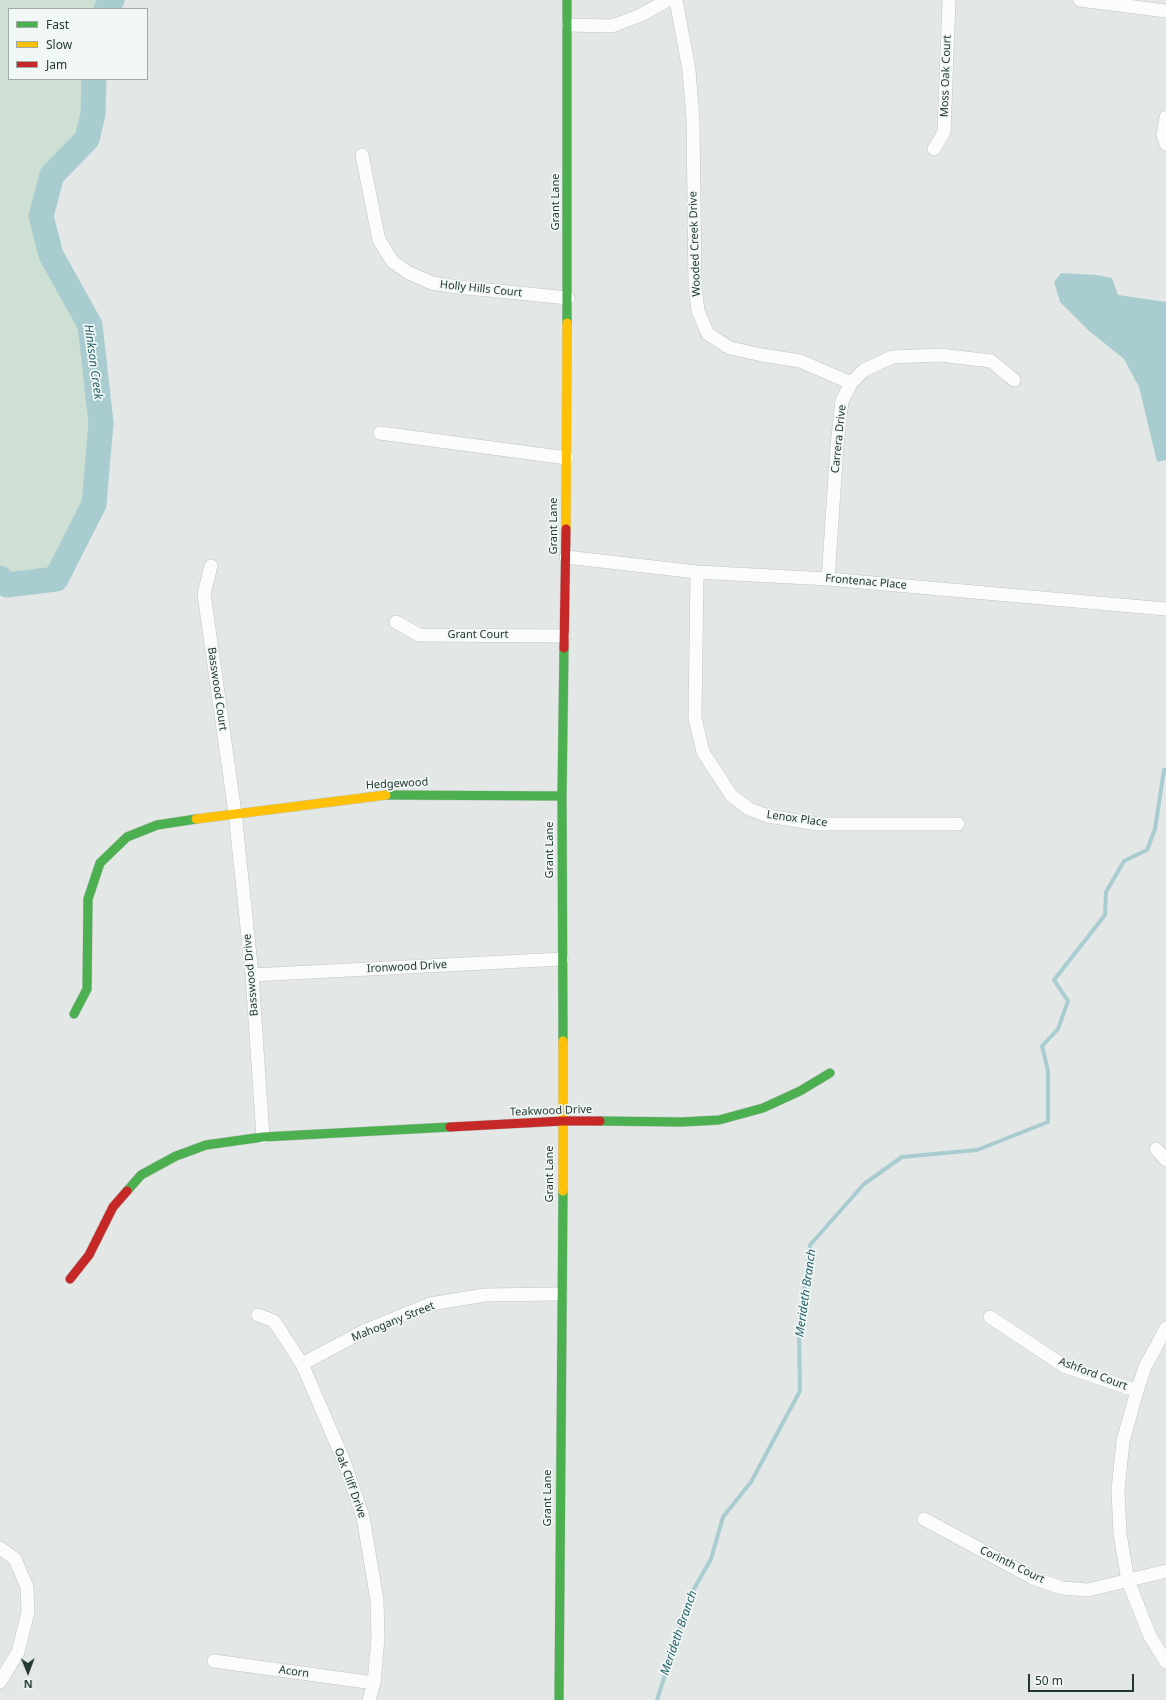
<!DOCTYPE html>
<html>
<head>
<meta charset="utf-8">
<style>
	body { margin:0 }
	#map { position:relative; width:1166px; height:1700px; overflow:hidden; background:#e3e8e6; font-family:"Noto Sans",sans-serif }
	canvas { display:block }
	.legend { position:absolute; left:8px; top:8px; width:140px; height:72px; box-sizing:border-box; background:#f1f7f4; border:1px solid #9faba6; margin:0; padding:5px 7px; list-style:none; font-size:12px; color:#243832 }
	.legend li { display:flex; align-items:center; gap:8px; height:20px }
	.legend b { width:20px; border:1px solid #9faba6 }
	.north { position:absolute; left:8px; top:1652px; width:40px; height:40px; -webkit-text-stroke:3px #f1f7f4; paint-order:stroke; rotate:179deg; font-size:11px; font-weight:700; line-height:16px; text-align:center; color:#243832 }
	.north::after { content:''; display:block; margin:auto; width:14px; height:18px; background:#243832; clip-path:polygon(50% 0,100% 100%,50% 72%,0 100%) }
	.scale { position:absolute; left:1028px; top:1674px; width:106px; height:18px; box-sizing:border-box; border:2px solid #243832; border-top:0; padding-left:5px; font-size:12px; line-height:14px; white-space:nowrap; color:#243832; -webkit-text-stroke:3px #f1f7f4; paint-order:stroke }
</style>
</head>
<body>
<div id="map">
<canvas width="1166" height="1700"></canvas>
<ul class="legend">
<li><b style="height:5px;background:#4caf50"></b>Fast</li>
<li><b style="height:5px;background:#ffc107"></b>Slow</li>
<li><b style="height:5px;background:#c62828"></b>Jam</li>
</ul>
<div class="north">N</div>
<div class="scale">50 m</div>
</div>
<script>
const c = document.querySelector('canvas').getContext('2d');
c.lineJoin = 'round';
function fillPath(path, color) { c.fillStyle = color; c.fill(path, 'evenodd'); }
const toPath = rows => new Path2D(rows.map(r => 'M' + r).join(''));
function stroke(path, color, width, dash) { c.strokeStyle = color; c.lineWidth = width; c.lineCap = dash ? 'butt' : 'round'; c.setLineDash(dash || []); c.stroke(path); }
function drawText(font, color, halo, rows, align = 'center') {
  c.font = font + ' "Noto Sans",sans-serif'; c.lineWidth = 3.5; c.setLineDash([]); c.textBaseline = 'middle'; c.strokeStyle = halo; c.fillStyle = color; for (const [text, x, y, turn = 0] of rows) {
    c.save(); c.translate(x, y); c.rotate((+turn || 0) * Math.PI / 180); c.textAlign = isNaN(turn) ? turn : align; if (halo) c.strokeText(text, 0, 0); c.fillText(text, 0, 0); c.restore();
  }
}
fillPath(toPath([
	[0,0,112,0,106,9,9,9,9,79,93,79,87,139,52,175,41,216,51,255,90,325,101,423,94,504,56,579,7,585,0,578]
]), '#cedfd3');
fillPath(toPath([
	[1061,273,1097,275,1112,278,1118,295,1166,302,1166,460,1157,462,1139,387,1124,359,1088,330,1060,302,1054,282]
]), '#a9ccd1');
stroke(toPath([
	[657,1700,691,1594,711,1559,723,1517,751,1482,800,1391,799,1333,810,1245,864,1184,902,1157,977,1150,1048,1122,1048,1071,1042,1046,1058,1029,1068,1001,1054,980,1105,915,1106,892,1124,861,1147,850,1155,829,1164,770,1166,770]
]), '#a9ccd1', 4);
stroke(toPath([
	[106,9,112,0],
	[0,578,7,585,56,579,94,504,101,423,90,325,51,255,41,216,52,175,87,139,93,114,94,79]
]), '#a9ccd1', 25);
const street = toPath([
	[676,0,689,70,693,120,695,286,698,311,708,334,730,348,762,355,800,361,851,383],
	[1080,0,1166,11],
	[568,25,612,26,641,15,668,0],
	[1166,117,1163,135,1166,144],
	[934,149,944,132,949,0],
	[362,155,379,240,393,262,409,273,432,283,458,287,568,298],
	[380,433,567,458],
	[566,557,697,572,828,579,1166,609],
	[211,566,204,594,235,813,252,975,263,1137],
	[697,572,695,718,703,752,731,795,749,809,768,816,818,824,958,824],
	[828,579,837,446,842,401,851,383,864,370,892,357,940,355,991,361,1014,380],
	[396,622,419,635,564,636],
	[252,975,562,959],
	[1156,1149,1166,1160],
	[258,1315,274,1321,302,1364,344,1461,363,1517,377,1600,378,1638,374,1683,369,1700],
	[990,1317,1064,1366,1137,1391],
	[1166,1328,1145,1367,1137,1391,1123,1441,1118,1490,1120,1534,1128,1581,1150,1636,1166,1662],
	[302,1364,364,1331,430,1304,485,1295,561,1294],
	[924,1519,1033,1578,1062,1588,1088,1590,1166,1571],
	[0,1548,15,1559,27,1587,28,1612,18,1652,0,1682],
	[214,1661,374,1683]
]);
const fast = toPath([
	[567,0,567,323],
	[386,795,562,796],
	[74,1014,87,989,88,899,100,863,127,837,157,825,196,819],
	[563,1041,562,796,564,648],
	[600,1121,682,1122,719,1120,763,1108,800,1091,830,1073],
	[127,1191,141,1175,176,1156,206,1145,263,1137,450,1127],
	[559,1700,563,1191]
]);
const slow = toPath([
	[566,529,567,323],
	[196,819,386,795],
	[563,1191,563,1041]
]);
const jam = toPath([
	[564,648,566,529],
	[450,1127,563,1121,600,1121],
	[70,1279,89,1255,113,1207,127,1191]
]);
stroke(street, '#c0c5c3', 14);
stroke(fast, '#c0c5c3', 10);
stroke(slow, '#c0c5c3', 10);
stroke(jam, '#c0c5c3', 10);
stroke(street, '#fbfcfb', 13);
stroke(fast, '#4caf50', 9);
stroke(slow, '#ffc107', 9);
stroke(jam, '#c62828', 9);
drawText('11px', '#243832', '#f1f7f4', [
	["Moss Oak Court",946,76,-88],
	["Grant Lane",556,202,-90],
	["Wooded Creek Drive",695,244,-92],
	["Holly Hills Court",481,289,6],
	["Carrera Drive",839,439,-84],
	["Grant Lane",554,526,-90],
	["Frontenac Place",866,582,5],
	["Grant Court",478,635],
	["Basswood Court",217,689,82],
	["Hedgewood",397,784,-3],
	["Lenox Place",797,819,8],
	["Grant Lane",550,850,-90],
	["Ironwood Drive",407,967,-3],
	["Basswood Drive",251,975,-95],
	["Teakwood Drive",551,1111,-2],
	["Grant Lane",550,1174,-90],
	["Mahogany Street",393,1322,-22],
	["Ashford Court",1093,1374,21],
	["Oak Cliff Drive",350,1483,70],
	["Grant Lane",548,1498,-90],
	["Corinth Court",1012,1565,26],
	["Acorn",294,1672,8]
]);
drawText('italic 12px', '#26626c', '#f1f7f4', [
	["Hinkson Creek",93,362,82],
	["Merideth Branch",806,1293,-82],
	["Merideth Branch",679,1633,-71]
]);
</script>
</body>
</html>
